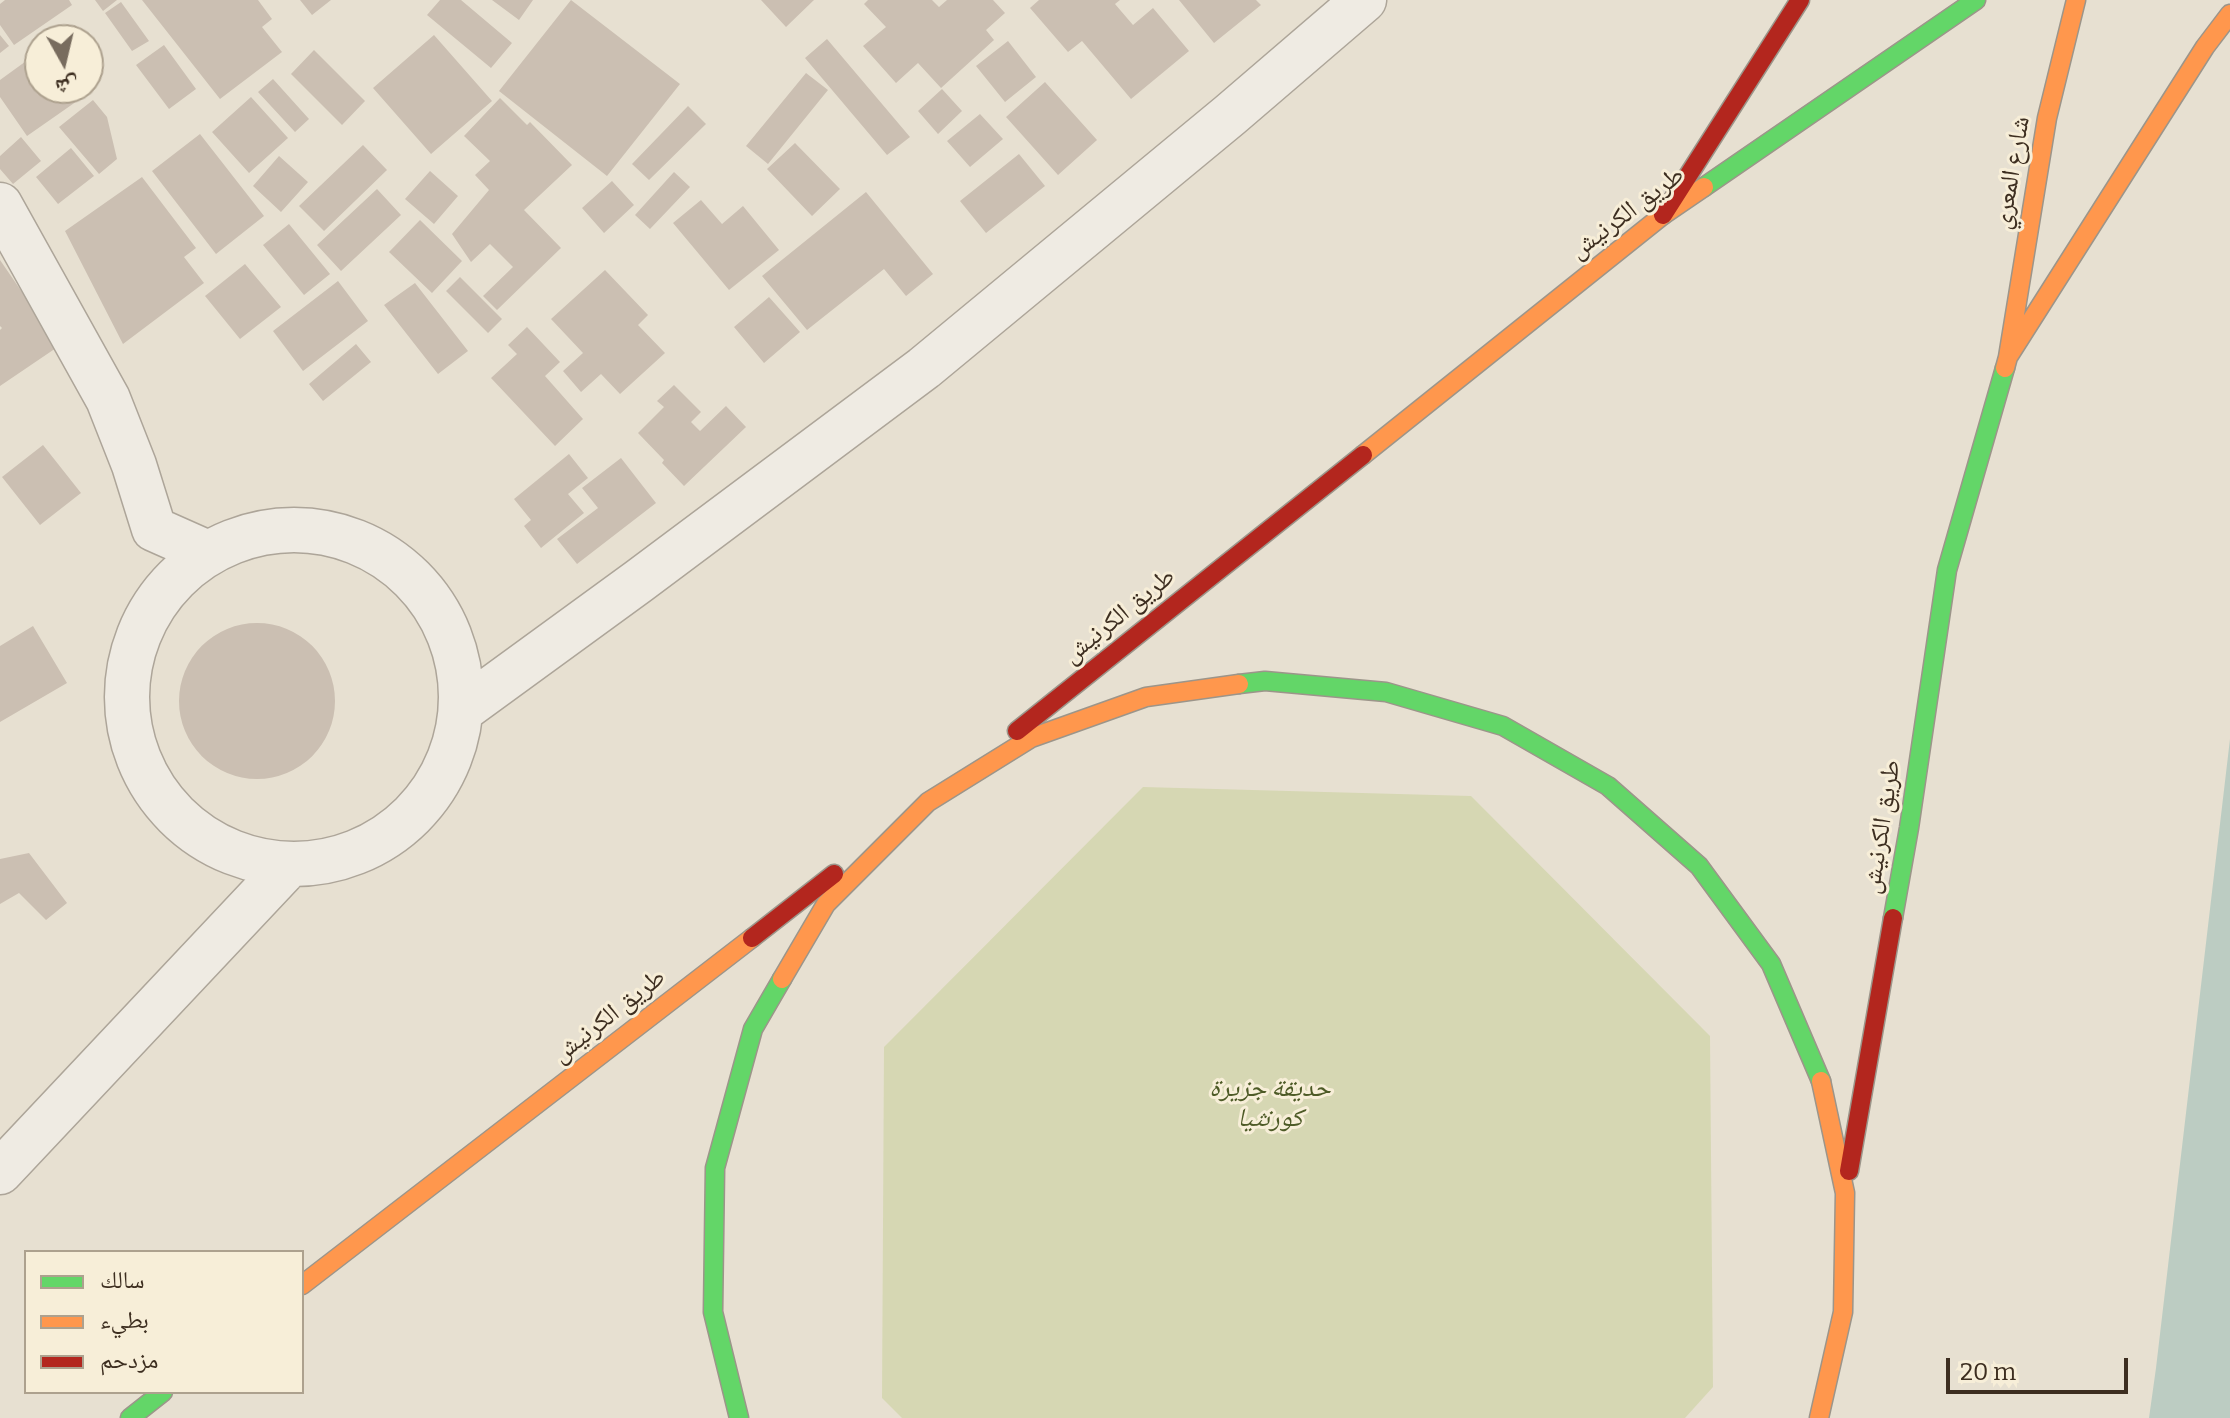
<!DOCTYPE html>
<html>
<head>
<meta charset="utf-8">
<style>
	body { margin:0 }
	#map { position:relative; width:2230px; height:1418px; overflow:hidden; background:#e7e0d1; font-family:Bitter,"Noto Naskh Arabic",serif }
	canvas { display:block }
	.legend { position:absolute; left:24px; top:1250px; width:280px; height:144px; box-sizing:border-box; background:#f7eed8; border:2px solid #ada18e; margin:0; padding:10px 14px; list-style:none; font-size:24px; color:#3d2e20 }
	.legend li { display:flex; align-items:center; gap:16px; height:40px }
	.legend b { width:40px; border:2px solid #ada18e }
	.north { position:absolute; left:24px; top:24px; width:80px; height:80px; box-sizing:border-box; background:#f7eed8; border:2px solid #ada18e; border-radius:50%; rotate:172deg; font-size:22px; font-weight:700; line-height:32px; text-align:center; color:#3d2e20 }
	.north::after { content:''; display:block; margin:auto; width:28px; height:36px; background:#786c5e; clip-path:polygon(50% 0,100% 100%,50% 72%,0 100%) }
	.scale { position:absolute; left:1946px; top:1358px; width:182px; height:36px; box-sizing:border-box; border:4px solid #3d2e20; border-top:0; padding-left:10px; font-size:24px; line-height:28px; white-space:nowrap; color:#3d2e20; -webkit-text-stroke:6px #f7eed8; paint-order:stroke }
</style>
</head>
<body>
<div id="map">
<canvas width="2230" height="1418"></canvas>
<ul class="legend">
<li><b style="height:10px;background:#63d668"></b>سالك</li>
<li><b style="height:10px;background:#ff974d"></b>بطيء</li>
<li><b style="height:10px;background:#b3261e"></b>مزدحم</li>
</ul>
<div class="north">ش</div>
<div class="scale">20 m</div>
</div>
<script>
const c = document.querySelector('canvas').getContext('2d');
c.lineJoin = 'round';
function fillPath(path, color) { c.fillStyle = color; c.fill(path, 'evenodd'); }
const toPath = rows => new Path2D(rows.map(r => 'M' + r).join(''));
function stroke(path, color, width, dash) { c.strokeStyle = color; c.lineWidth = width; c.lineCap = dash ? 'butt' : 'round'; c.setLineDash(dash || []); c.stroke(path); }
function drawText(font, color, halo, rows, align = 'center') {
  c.font = font + ' Bitter,"Noto Naskh Arabic",serif'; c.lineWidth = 6; c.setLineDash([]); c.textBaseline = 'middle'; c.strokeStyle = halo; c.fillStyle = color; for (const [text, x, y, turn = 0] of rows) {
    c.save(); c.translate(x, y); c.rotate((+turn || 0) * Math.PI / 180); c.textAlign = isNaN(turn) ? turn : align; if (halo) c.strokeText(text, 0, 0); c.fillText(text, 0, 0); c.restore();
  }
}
fillPath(toPath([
	[1143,787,1471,796,1710,1036,1713,1387,1685,1418,902,1418,882,1398,884,1047]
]), '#d6d7b3');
fillPath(toPath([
	[2230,739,2230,1418,2149,1418,2156,1368]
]), '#bcccc2');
fillPath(toPath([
	[5,0,69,0,72,5,14,45,0,25,0,4],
	[95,0,117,0,103,11],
	[142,0,258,0,272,19,262,27,282,52,220,99],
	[300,0,331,0,312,15],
	[440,0,461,0,512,43,491,68,427,15],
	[492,0,533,0,519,20],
	[571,0,680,84,607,176,499,91],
	[761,0,814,0,786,27],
	[868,0,932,0,939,7,947,0,993,0,1005,13,986,30,994,40,941,88,918,63,896,83,863,46,886,27,864,4],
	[1039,0,1120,0,1115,4,1133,25,1153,8,1189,51,1131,99,1082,41,1068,52,1030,8],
	[1179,0,1256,0,1261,5,1214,43],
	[121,2,149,41,132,51,105,13],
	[75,25,85,40,65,40,61,34],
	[0,35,9,46,0,53],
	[434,35,492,101,431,154,373,88],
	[827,39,910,137,887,155,805,58],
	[1008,41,1036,77,1005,102,976,66],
	[88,44,100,62,88,70],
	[164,45,196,89,169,109,136,65],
	[314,50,365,101,342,125,291,74],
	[40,51,40,88,87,88,90,92,27,136,0,97,0,80],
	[806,73,828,90,768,164,746,146],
	[273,79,309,119,295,132,258,92],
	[1045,82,1097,140,1058,175,1006,117],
	[942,89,962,111,938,134,918,111],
	[251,97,288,138,249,173,212,132],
	[500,98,527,125,530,122,572,165,524,210,561,248,497,310,483,296,513,267,490,244,471,262,452,234,489,190,475,175,490,161,464,136],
	[93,100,107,117,117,159,99,174,59,127],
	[688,106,706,124,649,180,632,164],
	[980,114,1003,139,970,167,947,141],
	[200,134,264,216,216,254,152,171],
	[21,137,41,161,13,184,0,169,0,156],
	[795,143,840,189,812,216,767,169],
	[363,145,387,170,324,231,299,206],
	[71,148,94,176,58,204,36,177],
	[1019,154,1045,186,986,233,960,201],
	[279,156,308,182,281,212,253,186],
	[430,171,458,196,434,224,405,199],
	[674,172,690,187,650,229,635,215],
	[142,177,196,248,184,257,204,283,123,344,65,231],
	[612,181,634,205,604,233,582,208],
	[377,189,401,215,341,271,317,245],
	[866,192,933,274,906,296,884,269,807,330,762,276],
	[701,200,722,224,743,206,779,250,729,290,673,223],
	[420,220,462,261,432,293,389,252],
	[289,224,330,274,304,295,263,245],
	[0,260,59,346,0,386,0,330,2,328,0,326],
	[245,264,281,307,240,339,205,296],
	[605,270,648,315,638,325,665,353,620,394,601,374,581,392,563,371,583,353,551,319],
	[460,277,502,319,488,333,446,291],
	[338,281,368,321,303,371,273,331],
	[415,283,468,351,438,374,384,305],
	[769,297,800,332,764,363,734,327],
	[527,327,560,362,545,376,583,419,555,446,491,378,517,354,508,345],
	[356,344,371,362,323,401,309,384],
	[674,385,701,412,691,422,700,431,726,406,746,427,684,486,662,463,664,460,638,433,664,407,657,401],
	[43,445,81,493,40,525,2,477],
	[569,454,588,478,568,494,584,513,541,548,524,526,531,520,514,499],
	[621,458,656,503,577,564,557,539,598,508,582,488],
	'179 701a78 78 0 1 1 156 0a78 78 0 1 1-156 0Z',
	[33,626,67,683,0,722,0,646],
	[29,853,67,903,46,920,19,893,0,904,0,859]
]), '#cbbfb2');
const street = toPath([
	[0,205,108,399,134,465,154,529,208,553],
	'127 697a167 167 0 1 1 334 0a167 167 0 1 1-334 0Z',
	[462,710,639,581,924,368,1230,115,1364,0],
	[0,1172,290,864]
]);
const fast = toPath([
	[1704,187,1976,0],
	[1239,684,1265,681,1386,692,1503,726,1608,786,1699,866,1771,964,1821,1081],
	[1893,918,1909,828,1947,570,2005,368],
	[130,1418,163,1392],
	[739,1418,713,1312,715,1168,753,1029,782,979]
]);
const slow = toPath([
	[2008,357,2047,118,2076,0],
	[2005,368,2008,357,2205,47,2230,14],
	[1363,455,1663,215,1704,187],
	[782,979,826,904,928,802,1031,738,1146,697,1239,684],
	[302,1285,752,938],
	[1819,1418,1843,1312,1845,1193,1821,1081]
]);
const jam = toPath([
	[1663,215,1800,0],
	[1017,731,1363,455],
	[752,938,834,874],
	[1849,1171,1893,918]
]);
stroke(street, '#ada599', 47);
stroke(fast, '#9c958a', 21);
stroke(slow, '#9c958a', 21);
stroke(jam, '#9c958a', 21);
stroke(street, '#efebe3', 44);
stroke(fast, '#63d668', 18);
stroke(slow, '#ff974d', 18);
stroke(jam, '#b3261e', 18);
drawText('26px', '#3d2e20', '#f7eed8', [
	["شارع المعري",2012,173,-80],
	["طريق الكرنيش",1627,213,-37],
	["طريق الكرنيش",1119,616,-39],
	["طريق الكرنيش",1882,827,-81],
	["طريق الكرنيش",609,1016,-38]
]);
drawText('italic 26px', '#4d5a26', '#f7eed8', [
	["حديقة جزيرة",1270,1089],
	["كورنثيا",1270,1119]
]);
</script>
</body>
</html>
